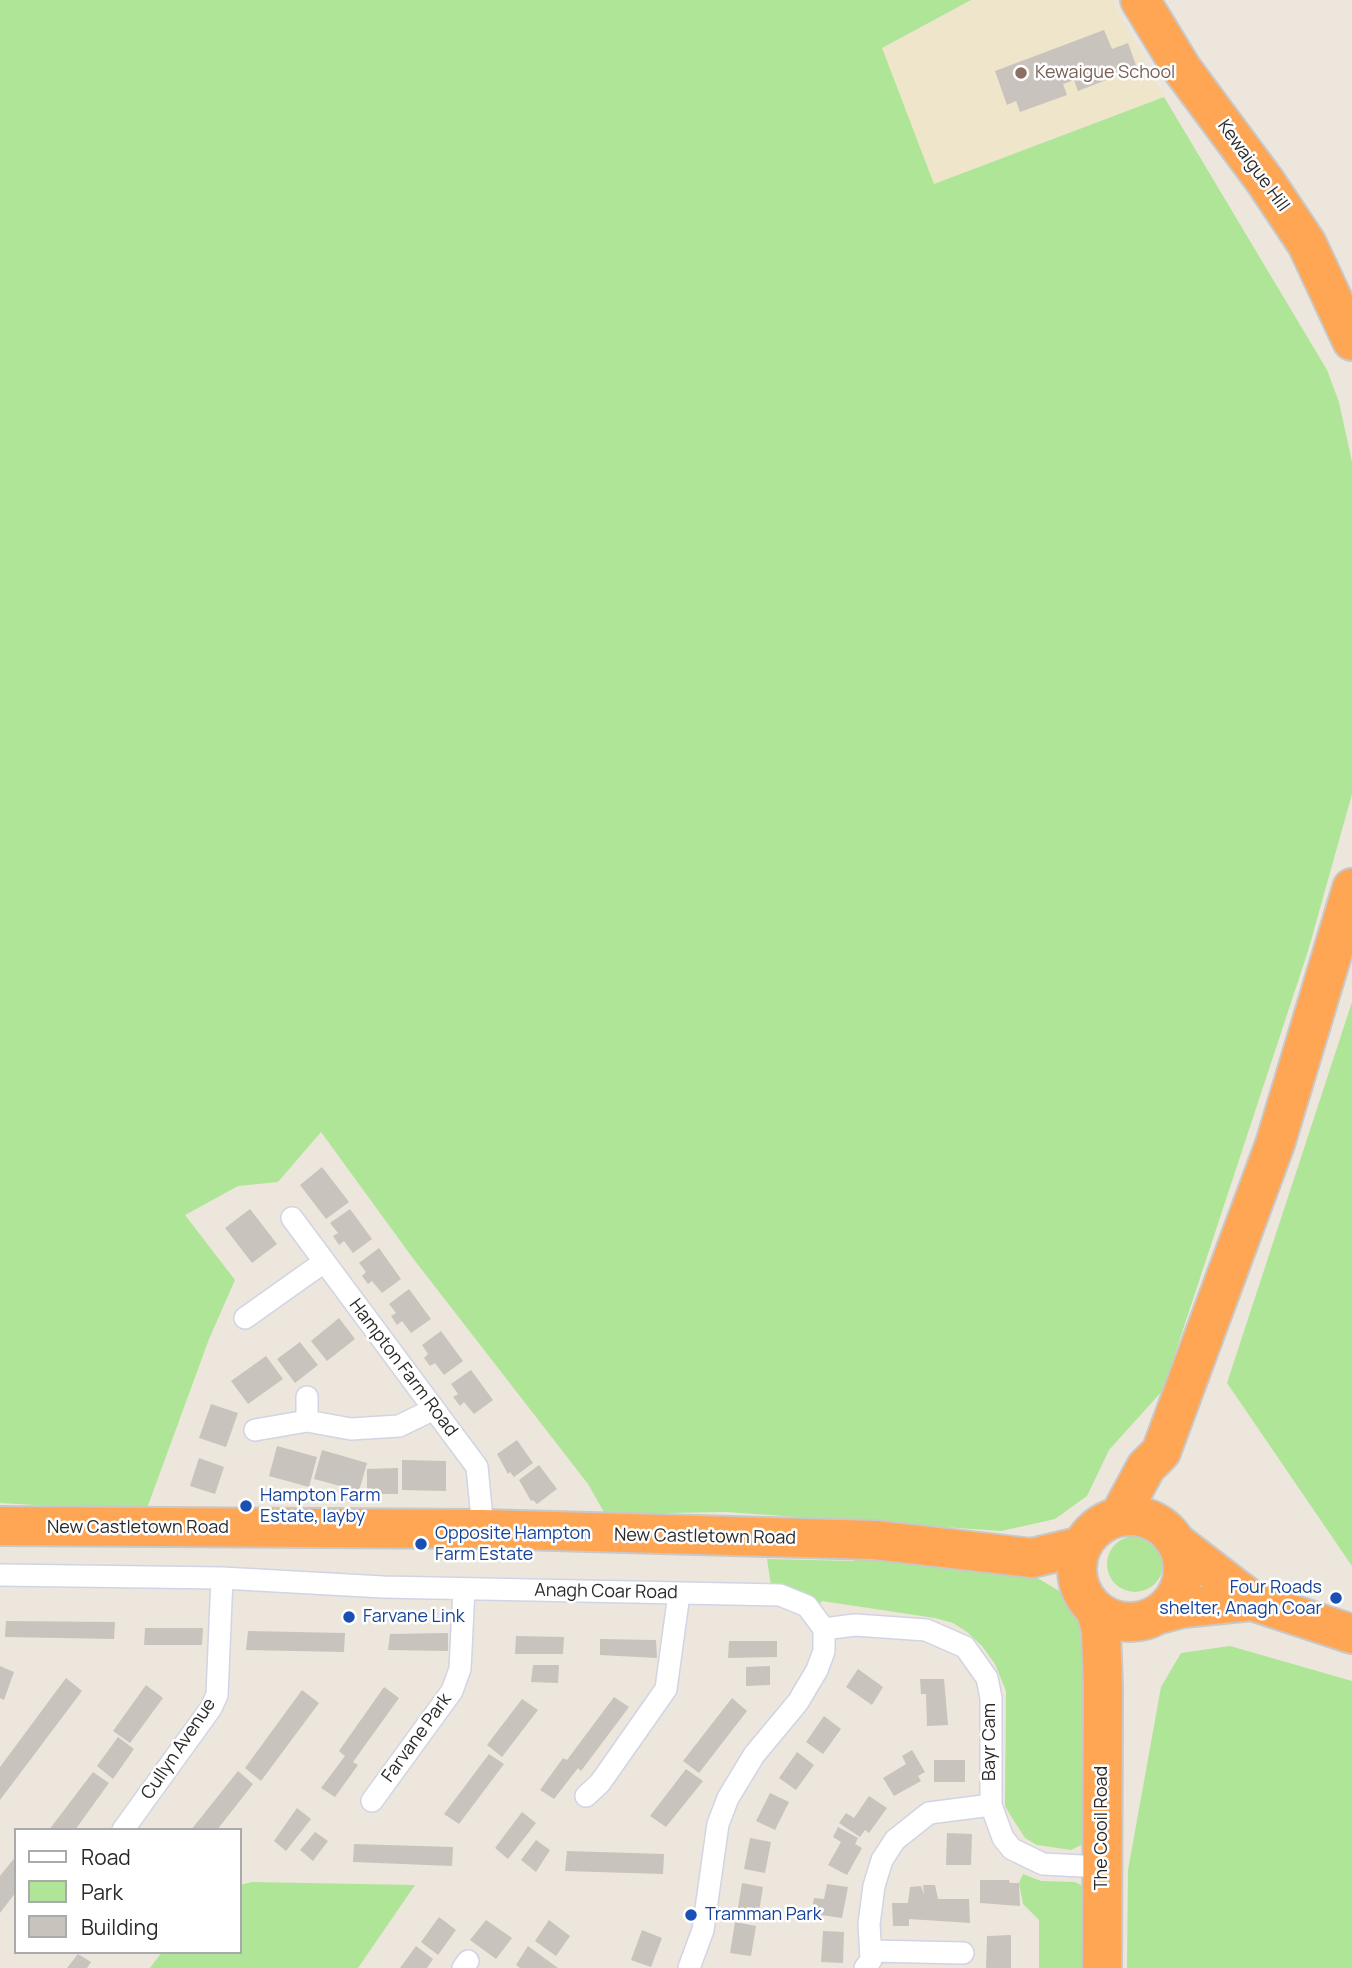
<!DOCTYPE html>
<html>
<head>
<meta charset="utf-8">
<style>
	body { margin:0 }
	#map { position:relative; width:1352px; height:1968px; overflow:hidden; background:#ede6dc; font-family:Manrope,sans-serif }
	canvas { display:block }
	.legend { position:absolute; left:14px; top:1828px; width:228px; height:126px; box-sizing:border-box; background:#fff; border:2px solid #aaa; margin:0; padding:9px 12px; list-style:none; font-size:21px; color:#2a2a2a }
	.legend li { display:flex; align-items:center; gap:14px; height:35px }
	.legend b { width:35px; border:2px solid #aaa }
</style>
</head>
<body>
<div id="map">
<canvas width="1352" height="1968"></canvas>
<ul class="legend">
<li><b style="height:9px;background:#fff"></b>Road</li>
<li><b style="height:19px;background:#aee597"></b>Park</li>
<li><b style="height:19px;background:#c8c3bc"></b>Building</li>
</ul>
</div>
<script>
const c = document.querySelector('canvas').getContext('2d');
c.lineJoin = 'round';
function fillPath(path, color) { c.fillStyle = color; c.fill(path, 'evenodd'); }
const toPath = rows => new Path2D(rows.map(r => 'M' + r).join(''));
function stroke(path, color, width, dash) { c.strokeStyle = color; c.lineWidth = width; c.lineCap = dash ? 'butt' : 'round'; c.setLineDash(dash || []); c.stroke(path); }
function drawText(font, color, halo, rows, align = 'center') {
  c.font = font + ' Manrope,sans-serif'; c.lineWidth = 5; c.setLineDash([]); c.textBaseline = 'middle'; c.strokeStyle = halo; c.fillStyle = color; for (const [text, x, y, turn = 0] of rows) {
    c.save(); c.translate(x, y); c.rotate((+turn || 0) * Math.PI / 180); c.textAlign = isNaN(turn) ? turn : align; if (halo) c.strokeText(text, 0, 0); c.fillText(text, 0, 0); c.restore();
  }
}
fillPath(toPath([
	[971,0,1112,0,1164,97,934,184,882,48]
]), '#efe5cb');
fillPath(toPath([
	[0,0,971,0,882,48,934,184,1164,97,1327,370,1339,402,1352,462,1352,794,1308,951,1163,1390,1109,1450,1087,1496,1055,1519,1001,1531,726,1512,605,1514,588,1484,412,1257,321,1132,278,1182,238,1186,185,1215,235,1280,209,1339,146,1511,0,1503],
	[1352,1002,1352,1566,1227,1383],
	'1107 1564a28 28 0 1 1 56 0a28 28 0 1 1-56 0Z',
	[859,1555,1034,1576,1066,1595,1075,1605,1084,1644,1085,1843,1071,1850,1037,1845,1025,1838,1009,1813,1005,1806,1006,1691,995,1664,982,1646,967,1632,953,1623,935,1618,822,1601,819,1605,790,1588,771,1586,767,1559,854,1561],
	[1230,1646,1352,1681,1352,1968,1127,1968,1128,1870,1161,1687,1181,1653],
	[1023,1874,1041,1881,1075,1882,1085,1887,1085,1968,1039,1968,1039,1920,1023,1904,1019,1883],
	[252,1882,415,1885,358,1968,150,1968,162,1952,240,1952,240,1885]
]), '#aee597');
fillPath(toPath([
	[1104,30,1112,49,1128,43,1137,68,1078,91,1074,80,1063,84,1067,95,1020,112,1016,101,1007,105,995,71],
	[322,1167,349,1202,326,1219,300,1185],
	[250,1209,277,1244,252,1263,225,1228],
	[350,1209,372,1239,353,1253,344,1241,339,1245,333,1236,338,1233,330,1223],
	[379,1248,401,1279,382,1293,372,1281,368,1284,362,1276,366,1272,359,1263],
	[409,1289,431,1319,411,1333,402,1321,397,1325,391,1316,396,1313,389,1304],
	[339,1318,355,1339,327,1361,311,1341],
	[441,1331,463,1361,444,1375,435,1363,430,1366,424,1358,428,1354,422,1345],
	[300,1342,318,1365,295,1383,277,1359],
	[266,1356,283,1379,248,1404,231,1381],
	[471,1370,493,1400,474,1414,464,1402,460,1406,453,1397,458,1394,451,1384],
	[211,1404,238,1413,226,1447,199,1438],
	[517,1440,533,1463,514,1477,510,1472,508,1474,497,1454],
	[277,1446,317,1457,309,1487,269,1476],
	[322,1450,367,1463,359,1491,314,1479],
	[199,1458,224,1467,215,1494,190,1486],
	[402,1460,446,1461,446,1491,402,1490],
	[539,1465,557,1489,537,1504,533,1500,531,1501,519,1480],
	[398,1468,398,1494,367,1494,367,1469],
	[6,1621,115,1622,114,1639,5,1637],
	[145,1628,203,1628,202,1645,144,1645],
	[248,1631,345,1633,344,1652,246,1650],
	[448,1633,448,1651,388,1650,390,1634],
	[516,1636,564,1637,563,1654,515,1654],
	[600,1639,656,1640,657,1658,600,1655],
	[729,1641,777,1641,777,1657,728,1658],
	[533,1665,559,1665,558,1683,531,1682],
	[0,1666,14,1672,4,1700,0,1698],
	[770,1666,770,1685,746,1686,746,1667],
	[858,1669,883,1687,872,1705,846,1687],
	[66,1678,82,1691,0,1800,0,1767],
	[920,1679,944,1679,948,1725,927,1726,926,1694,921,1694],
	[146,1685,163,1698,130,1743,113,1731],
	[384,1687,399,1698,353,1762,358,1765,335,1797,321,1788,345,1756,339,1751],
	[302,1690,319,1703,261,1781,245,1768],
	[614,1697,629,1707,581,1771,578,1768,554,1799,540,1790,563,1758,567,1760],
	[732,1698,747,1711,699,1773,683,1761],
	[522,1699,538,1710,502,1757,487,1745],
	[824,1716,841,1729,823,1754,806,1742],
	[118,1737,134,1749,113,1779,97,1766],
	[912,1750,925,1772,918,1776,921,1781,894,1796,883,1778,906,1764,902,1756],
	[797,1752,814,1765,796,1790,779,1778],
	[489,1754,504,1764,459,1824,444,1814],
	[934,1760,965,1760,965,1782,934,1782],
	[686,1769,703,1781,666,1827,650,1816],
	[238,1771,253,1784,217,1830,191,1830],
	[93,1772,109,1783,75,1830,49,1830],
	[770,1793,789,1802,775,1830,756,1821],
	[869,1796,887,1808,869,1833,865,1830,860,1837,839,1823,846,1813,854,1818],
	[297,1808,311,1819,286,1851,274,1841],
	[522,1812,536,1823,508,1859,495,1848],
	[838,1827,858,1838,855,1844,862,1848,847,1875,828,1865,841,1842,833,1837],
	[315,1832,328,1841,313,1861,300,1850],
	[947,1833,972,1834,971,1865,946,1865],
	[750,1838,771,1842,765,1873,744,1869],
	[536,1840,550,1850,536,1872,521,1860],
	[354,1844,453,1847,452,1866,353,1862],
	[567,1851,664,1854,663,1874,565,1871],
	[16,1856,16,1892,0,1913,0,1876],
	[980,1880,1009,1880,1010,1883,1019,1883,1020,1906,980,1903],
	[742,1883,763,1887,758,1918,737,1914],
	[827,1884,848,1887,842,1918,821,1915,821,1910,812,1909,814,1898,824,1899],
	[923,1885,935,1885,938,1899,969,1899,970,1923,909,1919,909,1926,893,1926,892,1903,908,1903,910,1887,921,1886,924,1895],
	[439,1917,456,1930,438,1955,421,1942],
	[486,1920,512,1938,496,1959,470,1940],
	[549,1920,570,1936,556,1956,535,1941],
	[735,1922,756,1926,751,1956,730,1953],
	[642,1930,662,1938,651,1967,631,1960],
	[823,1931,844,1932,843,1963,821,1962],
	[1011,1935,1011,1968,986,1968,987,1936],
	[416,1946,433,1959,427,1968,400,1968],
	[528,1946,558,1968,520,1968,516,1965],
	[78,1954,91,1962,87,1968,67,1968]
]), '#c8c3bc');
const street = toPath([
	[292,1218,477,1467,483,1529],
	[245,1318,324,1262],
	[307,1421,307,1397],
	[255,1430,307,1421,351,1429,399,1426,434,1409],
	[0,1575,222,1578,383,1587,780,1595,807,1606,824,1629,824,1651,817,1670,798,1702,754,1755,728,1798,718,1824,703,1930,689,1968],
	[824,1629,855,1625,926,1630,965,1647,987,1678,991,1698,991,1805,1003,1838,1012,1849,1043,1864,1102,1867],
	[586,1796,600,1783,666,1689,679,1594],
	[372,1801,452,1691,460,1669,464,1589],
	[123,1830,211,1708,217,1695,222,1578],
	[871,1951,963,1953],
	[463,1968,468,1961],
	[865,1968,871,1960,869,1924,874,1886,882,1860,895,1840,929,1813,991,1805]
]);
const highway = toPath([
	[1140,0,1182,69,1265,181,1307,244,1352,341],
	'1077 1569a53 53 0 1 1 106 0a53 53 0 1 1-106 0Z',
	[1119,1517,1146,1467,1161,1452,1275,1144,1352,888],
	[0,1526,483,1529,875,1540,1032,1558,1082,1546],
	[1178,1544,1252,1601,1352,1634],
	[1096,1611,1101,1631,1103,1687,1102,1968],
	[1160,1614,1183,1608,1252,1601]
]);
stroke(street, '#d1d4e4', 24);
stroke(highway, '#c8c8c8', 42);
stroke(street, '#fff', 21);
stroke(highway, '#ffa655', 38);
for (const [x, y, r, color] of [
	[1021,73,7,"#8d6e63"],
	[246,1506,7,"#1a4fb4"],
	[421,1544,7,"#1a4fb4"],
	[1336,1598,7,"#1a4fb4"],
	[349,1617,7,"#1a4fb4"],
	[691,1915,7,"#1a4fb4"]
]) { const dot = new Path2D(); dot.arc(x, y, r, 0, 2 * Math.PI); c.fillStyle = color; c.fill(dot); stroke(dot, '#fff', 2.5); }
drawText('18px', '#785e54', '#fff', [
	["Kewaigue School",1035,73]
], 'left');
drawText('18px', '#2a2a2a', '#fff', [
	["Kewaigue Hill",1253,166,54],
	["Hampton Farm Road",403,1368,53],
	["New Castletown Road",138,1528],
	["New Castletown Road",705,1537,1],
	["Anagh Coar Road",606,1592,1],
	["Farvane Park",417,1738,-54],
	["Bayr Cam",990,1742,-90],
	["Cullyn Avenue",179,1749,-56],
	["The Cooil Road",1102,1828,-90]
]);
drawText('18px', '#164399', '#fff', [
	["Hampton Farm",260,1496],
	["Estate, layby",260,1517],
	["Opposite Hampton",435,1534],
	["Farm Estate",435,1555],
	["Four Roads",1322,1588,"right"],
	["shelter, Anagh Coar",1322,1609,"right"],
	["Farvane Link",363,1617],
	["Tramman Park",705,1915]
], 'left');
</script>
</body>
</html>
